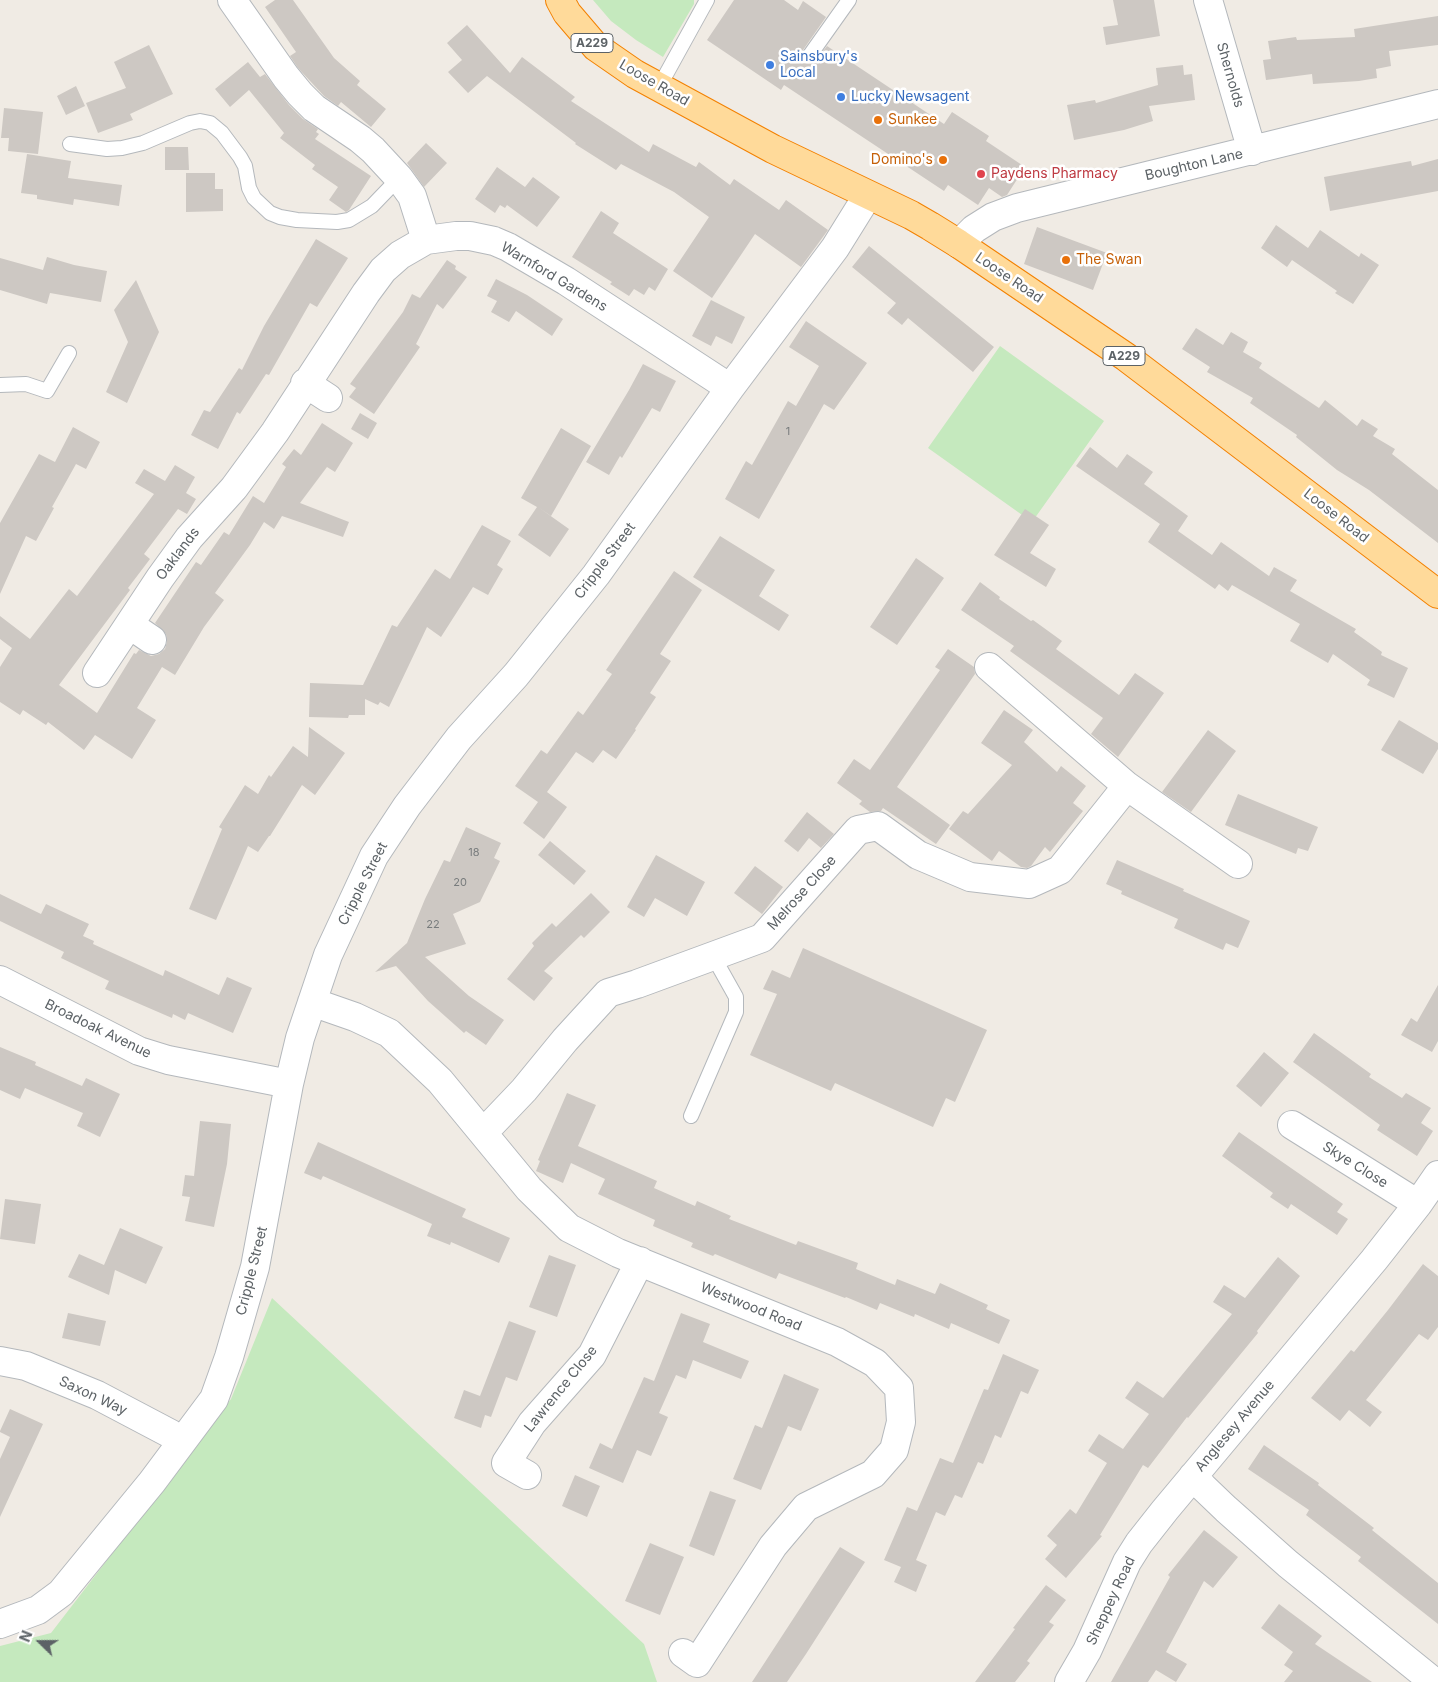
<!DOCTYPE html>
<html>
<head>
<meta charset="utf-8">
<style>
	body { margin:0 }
	#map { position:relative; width:1438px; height:1682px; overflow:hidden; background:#f0ebe4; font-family:Inter,sans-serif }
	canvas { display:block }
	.north { position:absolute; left:15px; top:1617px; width:50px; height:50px; -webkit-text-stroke:4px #fff; paint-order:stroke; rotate:292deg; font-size:14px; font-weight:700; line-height:20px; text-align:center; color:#5c6266 }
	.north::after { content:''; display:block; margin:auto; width:18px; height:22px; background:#5c6266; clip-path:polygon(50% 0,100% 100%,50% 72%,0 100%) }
</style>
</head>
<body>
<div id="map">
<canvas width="1438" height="1682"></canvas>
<div class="north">N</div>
</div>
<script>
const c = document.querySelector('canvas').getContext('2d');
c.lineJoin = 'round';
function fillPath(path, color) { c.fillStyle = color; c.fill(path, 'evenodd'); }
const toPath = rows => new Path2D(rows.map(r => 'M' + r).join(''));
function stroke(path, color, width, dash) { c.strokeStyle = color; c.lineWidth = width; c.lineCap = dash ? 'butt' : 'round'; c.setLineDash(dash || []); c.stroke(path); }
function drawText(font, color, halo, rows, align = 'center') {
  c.font = font + ' Inter,sans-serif'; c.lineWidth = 5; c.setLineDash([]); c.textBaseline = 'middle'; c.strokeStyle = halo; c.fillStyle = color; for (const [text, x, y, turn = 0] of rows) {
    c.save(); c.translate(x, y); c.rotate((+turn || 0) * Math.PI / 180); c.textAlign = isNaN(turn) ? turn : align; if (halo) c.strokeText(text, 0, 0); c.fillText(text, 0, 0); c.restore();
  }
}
fillPath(toPath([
	[593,0,694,0,694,4,663,57,636,40,611,21],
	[1000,346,1104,421,1032,522,928,448],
	[272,1298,644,1644,657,1682,0,1682,0,1646,51,1633,231,1399]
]), '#c5e9be');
fillPath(toPath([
	[275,0,293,0,334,58,360,81,357,85,386,109,371,127,341,102,338,106,324,96,298,68,290,56,296,52,265,7],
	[734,0,784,0,798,10,803,1,826,17,803,50,802,58,805,62,809,64,814,63,827,46,944,124,952,112,989,136,986,141,1025,167,1007,195,1002,197,989,188,978,205,948,185,944,191,784,85,781,90,707,40],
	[1113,0,1154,0,1160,36,1106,45,1103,27,1118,25],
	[1438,16,1438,45,1389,51,1391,66,1376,69,1377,78,1359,81,1313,84,1312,74,1266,80,1263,60,1271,59,1268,41,1296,37,1297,40,1355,37,1354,29],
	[467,25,510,73,522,57,575,97,571,101,649,152,653,144,696,167,699,162,730,185,734,179,779,210,786,200,828,230,801,267,755,234,712,298,673,271,709,217,674,192,621,164,616,170,575,144,576,143,487,76,468,93,448,72,462,60,447,43],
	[149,45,173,94,130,114,133,120,98,133,86,103,126,88,114,62],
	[248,62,260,77,265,74,289,105,303,119,318,129,316,132,319,134,315,139,371,176,349,210,346,212,329,200,338,187,312,169,315,165,280,138,284,133,249,90,230,107,215,89],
	[1183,65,1184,75,1192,74,1195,100,1149,106,1153,121,1124,130,1074,140,1067,105,1095,100,1096,103,1158,85,1156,68],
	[76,86,85,106,66,115,57,96],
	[4,108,43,112,38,154,8,151,9,138,1,138],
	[426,143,447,163,424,187,407,163],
	[165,147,188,147,189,170,165,170],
	[27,154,71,161,68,178,122,185,119,206,74,199,73,205,37,199,37,195,21,193],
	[1438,159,1438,191,1330,211,1324,177,1411,161,1412,166],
	[497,167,525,187,533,177,560,197,537,227,507,205,505,208,500,205,495,213,475,199],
	[186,173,215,173,215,189,223,189,223,211,186,212],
	[601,211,619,223,613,233,668,269,655,291,649,287,644,295,634,289,629,296,610,284,612,282,572,257],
	[1276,225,1308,248,1320,230,1359,257,1361,253,1379,265,1353,304,1335,293,1337,291,1292,260,1287,267,1261,248],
	[1037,227,1107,253,1093,290,1024,264],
	[316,239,348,258,317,307,310,303,269,375,266,374,240,414,237,412,218,449,191,435,204,410,210,412,239,368,242,370,264,326],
	[869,246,994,347,973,372,908,318,902,325,887,313,896,303,852,267],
	[47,257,74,265,107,271,101,302,50,293,47,304,0,290,0,258,43,270],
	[447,260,456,266,455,269,467,277,443,309,437,304,416,344,420,347,374,414,349,397,356,388,350,384,403,312,412,294,420,298],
	[496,279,527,295,563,319,552,336,516,311,509,322,491,312,497,301,487,296],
	[136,280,159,332,127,403,106,392,128,342,114,310],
	[711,300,745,317,732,344,716,336,711,346,692,336],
	[806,321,867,363,834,410,824,404,759,519,725,499,746,461,752,465,788,401,796,406,819,366,789,347],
	[1196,328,1223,345,1231,332,1248,342,1243,352,1262,363,1259,368,1319,408,1325,400,1357,426,1362,419,1378,429,1373,436,1395,449,1392,454,1438,490,1438,543,1369,490,1337,470,1296,437,1297,435,1250,403,1253,398,1207,372,1210,367,1182,349],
	[643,364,676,381,660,412,652,408,622,458,620,456,609,475,586,462,629,390],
	[360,413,377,423,368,439,351,429],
	[322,423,353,443,335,472,327,467,300,503,349,522,343,537,282,516,274,529,264,522,250,545,215,593,224,600,204,627,175,675,162,667,137,708,156,720,132,759,95,735,84,750,48,722,46,725,23,710,20,715,0,702,0,667,12,648,0,639,0,616,30,639,69,589,77,596,154,494,135,483,144,469,165,481,175,465,195,477,186,493,196,499,187,514,178,509,144,554,150,559,128,588,130,590,59,685,97,713,134,653,136,654,139,650,151,656,159,654,165,649,167,642,166,634,155,623,196,562,201,565,224,532,229,535,253,496,264,503,286,467,282,464,294,449,301,455],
	[73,427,100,442,86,469,76,464,52,507,54,508,36,541,26,536,0,594,0,523,39,454,55,462],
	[561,428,591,446,551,516,538,507,569,529,550,557,518,535,537,507,521,498],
	[1090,447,1117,468,1127,454,1153,472,1144,484,1188,516,1178,531,1212,555,1221,542,1269,576,1274,567,1297,580,1290,591,1356,629,1354,632,1382,652,1381,655,1408,668,1394,698,1367,685,1370,680,1333,654,1328,663,1290,641,1300,624,1232,585,1228,591,1219,584,1215,589,1148,542,1160,524,1076,466],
	[1025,509,1049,525,1030,553,1056,569,1046,587,994,555],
	[482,525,511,541,497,565,503,569,488,595,473,587,441,637,427,627,389,707,380,702,378,705,365,699,365,715,349,715,348,718,309,717,310,683,363,685,392,625,397,627,435,569,450,579],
	[720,536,775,570,759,596,789,615,779,631,693,577],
	[916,558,944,578,897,645,870,627],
	[674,571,702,590,660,654,671,661,650,693,656,697,635,729,636,730,616,759,603,750,593,763,576,752,547,792,567,807,544,839,523,823,538,802,515,786,541,750,547,754,578,711,583,715,612,674,606,670],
	[980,582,1000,597,999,599,1031,621,1033,620,1062,641,1056,649,1119,695,1135,673,1164,693,1118,757,1091,734,1103,718,1010,651,1014,646,961,610],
	[948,649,974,667,975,674,897,787,950,825,936,844,883,808,881,811,870,812,859,804,862,801,837,783,854,759,870,770,940,670,935,667],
	[1004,710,1033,730,1024,742,1057,772,1061,766,1086,786,1073,803,1083,811,1050,852,1045,847,1031,866,1027,868,1021,867,999,851,992,861,949,829,963,811,968,814,1012,765,981,743],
	[1399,720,1438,743,1438,749,1423,774,1381,750],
	[309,727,345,753,315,795,302,785,270,836,269,836,258,852,248,846,216,920,189,909,222,829,219,827,245,785,258,794,269,775,271,777,293,746,308,757],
	[1208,730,1236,751,1191,812,1162,792],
	[1238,794,1318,827,1308,851,1298,848,1296,854,1225,825],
	[807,812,834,834,821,848,809,838,798,852,784,841],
	[466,827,501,843,494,858,500,861,480,902,453,914,466,944,425,957,469,996,504,1020,486,1045,466,1031,464,1033,428,1001,396,966,375,972,407,943,425,899,444,860,450,862],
	[550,841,586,871,574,885,538,855],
	[656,855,705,882,687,916,655,898,644,917,627,907],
	[1117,860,1184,889,1183,891,1250,921,1238,948,1226,943,1223,950,1174,928,1178,919,1121,894,1122,891,1106,884],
	[755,866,783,887,762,914,734,893],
	[591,893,610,912,584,938,581,935,544,971,553,978,534,1001,507,979,534,946,532,943,552,923,556,927],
	[0,894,41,914,46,904,89,924,83,936,94,941,93,944,163,976,165,970,219,995,227,977,252,988,233,1033,188,1013,185,1020,173,1014,172,1018,105,989,109,981,61,958,64,952,0,921],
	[803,948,987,1030,955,1102,946,1098,933,1127,835,1083,831,1091,750,1055,777,994,763,989,772,970,790,978],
	[1438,985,1438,1041,1432,1052,1401,1035,1411,1018,1417,1022],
	[1314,1033,1371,1074,1369,1077,1402,1098,1406,1093,1431,1108,1421,1123,1433,1131,1417,1156,1377,1130,1380,1125,1293,1062],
	[0,1047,36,1062,35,1065,82,1086,86,1078,120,1094,100,1137,77,1126,83,1113,25,1088,20,1099,0,1090],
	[1264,1052,1289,1073,1261,1107,1236,1086],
	[567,1093,596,1105,578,1146,657,1181,654,1188,695,1206,697,1201,731,1216,729,1219,796,1245,798,1241,858,1263,856,1269,895,1285,897,1279,935,1294,940,1283,988,1305,986,1309,1010,1320,999,1344,951,1323,949,1329,915,1314,914,1317,880,1303,877,1310,846,1297,845,1298,779,1273,776,1279,715,1254,713,1256,691,1247,693,1243,653,1226,655,1220,598,1194,605,1179,571,1163,563,1183,536,1171,540,1161,538,1160],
	[200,1121,231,1124,227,1164,214,1227,185,1221,190,1197,182,1196,185,1175,194,1176],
	[1239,1132,1343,1204,1337,1212,1348,1219,1337,1235,1291,1204,1288,1209,1270,1197,1273,1193,1222,1156],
	[318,1142,466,1209,462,1217,510,1238,499,1263,451,1242,450,1245,427,1236,432,1224,412,1215,323,1176,321,1180,304,1173],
	[5,1199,41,1204,35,1244,0,1239],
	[120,1228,163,1247,146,1284,115,1270,109,1295,68,1277,79,1254,104,1265],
	[549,1255,576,1265,557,1317,529,1307],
	[1278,1257,1300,1276,1257,1331,1258,1333,1188,1418,1187,1417,1148,1468,1143,1465,1100,1535,1102,1536,1066,1578,1045,1559,1057,1545,1047,1536,1070,1509,1076,1514,1107,1463,1088,1451,1099,1434,1123,1449,1149,1414,1125,1398,1137,1381,1163,1398,1232,1314,1213,1302,1224,1285,1245,1298],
	[1423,1264,1438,1276,1438,1327,1428,1340,1419,1334,1366,1400,1382,1412,1370,1427,1349,1410,1340,1421,1311,1398,1351,1350,1354,1352,1388,1310],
	[68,1313,106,1321,100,1346,62,1338],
	[681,1313,710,1324,703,1342,749,1361,741,1379,693,1360,686,1379,676,1375,659,1413,668,1417,651,1456,637,1450,623,1483,589,1468,600,1443,612,1449,644,1377,654,1381],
	[509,1321,536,1331,517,1381,506,1377,491,1417,485,1415,481,1428,454,1418,464,1390,480,1396],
	[1003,1354,1039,1370,1028,1394,1021,1391,1001,1438,995,1435,983,1464,978,1462,962,1498,955,1495,945,1516,936,1512,916,1560,927,1565,916,1592,894,1582,901,1567,884,1560,907,1507,917,1511,940,1458,953,1463,984,1389,988,1390],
	[784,1374,819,1389,801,1431,788,1426,761,1490,733,1479,755,1425,762,1428],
	[10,1409,43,1424,0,1517,0,1459,10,1437,0,1432,0,1431],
	[1264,1445,1319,1483,1318,1485,1374,1528,1372,1530,1438,1583,1438,1624,1358,1561,1361,1557,1306,1515,1309,1510,1248,1469],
	[575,1475,600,1486,587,1517,562,1506],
	[710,1491,736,1500,714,1556,689,1546],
	[1204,1530,1238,1557,1213,1588,1204,1581,1166,1652,1187,1664,1176,1682,1156,1670,1148,1682,1111,1682,1170,1577,1168,1575],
	[650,1543,684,1557,660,1615,625,1601],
	[840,1547,865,1562,806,1654,787,1682,752,1682],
	[1046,1585,1066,1600,1049,1622,1054,1625,1027,1661,1030,1663,1015,1682,975,1682,1015,1629,1013,1628],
	[1279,1604,1322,1636,1315,1644,1372,1682,1284,1682,1293,1671,1284,1665,1293,1652,1261,1628]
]), '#cdc8c3');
const service = toPath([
	[810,55,849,0],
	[659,87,707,0],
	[70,144,107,149,122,148,143,143,190,123,200,121,210,123,222,133,240,157,245,166,249,188,254,198,270,213,280,217,297,220,337,222,349,220,372,206,399,178],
	[0,385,26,384,47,391,69,353],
	[691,1116,736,1012,736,997,713,956]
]);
const minor = toPath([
	[232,0,286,77,300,94,314,108,360,139,373,150,399,178,412,196,426,240],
	[1208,0,1252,151],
	[959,244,974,229,993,217,1017,208,1438,104],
	[305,383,328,398],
	[130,625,152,640],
	[989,667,1127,786,1238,864],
	[97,673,160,578,189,538,234,488,275,432,366,293,383,270,400,255,426,240,456,236,470,236,494,241,508,247,566,281,730,388],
	[0,980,139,1051,168,1060,289,1084],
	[312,1002,355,1017,389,1033,440,1081,529,1189,569,1228,618,1253,837,1342,875,1363,899,1388,901,1422,894,1450,873,1474,806,1507,773,1546,697,1663,683,1653],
	[1292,1125,1418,1204],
	[483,1133,524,1090,565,1040,608,993,637,984,762,938,858,830,878,826,918,855,970,877,1029,884,1060,870,1127,786],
	[0,1361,26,1366,97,1395,171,1434,182,1442],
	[527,1475,506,1463,532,1423,592,1355,640,1261],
	[1193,1476,1203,1487,1226,1509,1288,1564,1434,1682],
	[0,1624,38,1610,61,1593,152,1482,214,1399,229,1357,255,1267,289,1084,300,1038,328,955,374,856,407,806,459,738,516,675,596,575,730,388,835,248,868,195],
	[1069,1682,1087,1651,1127,1562,1139,1543,1165,1510,1374,1260,1418,1204,1438,1175]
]);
const trunk = toPath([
	[560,0,567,13,596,47,635,74,773,149,911,215,930,226,959,244,1126,357,1438,594]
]);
stroke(service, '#b4b8bc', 16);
stroke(minor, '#b4b8bc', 30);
stroke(trunk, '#f38100', 30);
stroke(service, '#fff', 14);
stroke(minor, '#fff', 28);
stroke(trunk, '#ffda9a', 28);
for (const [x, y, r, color] of [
	[770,65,5,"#3f7fe0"],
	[841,97,5,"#3f7fe0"],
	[878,120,5,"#e8710a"],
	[943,160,5,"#e8710a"],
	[981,174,5,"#e0444e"],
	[1066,260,5,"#e8710a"]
]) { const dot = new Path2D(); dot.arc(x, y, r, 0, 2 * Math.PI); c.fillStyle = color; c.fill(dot); stroke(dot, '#fff', 2); }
drawText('11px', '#787c7d', null, [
	["1",788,432],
	["18",474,853],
	["20",460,883],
	["22",433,925]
]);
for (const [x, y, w] of [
	[592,43,42],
	[1124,356,42]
]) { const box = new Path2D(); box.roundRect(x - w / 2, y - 9.5, w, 19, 4); c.fillStyle = '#fff'; c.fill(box); stroke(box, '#5c6266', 1); }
drawText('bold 12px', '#5c6266', null, [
	["A229",592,43],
	["A229",1124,356]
]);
drawText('14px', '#366cbe', '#fff', [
	["Sainsbury's",780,57],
	["Local",780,73],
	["Lucky Newsagent",851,97]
], 'left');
drawText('14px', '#5c6266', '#fff', [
	["Shernolds",1230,75,74],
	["Loose Road",654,83,30],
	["Boughton Lane",1194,165,-13],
	["Warnford Gardens",554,277,31],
	["Loose Road",1009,278,34],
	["Loose Road",1336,516,38],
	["Oaklands",178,554,-53],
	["Cripple Street",605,561,-53],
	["Cripple Street",363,884,-63],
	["Melrose Close",802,893,-48],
	["Broadoak Avenue",98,1029,26],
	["Skye Close",1355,1165,32],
	["Cripple Street",252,1271,-76],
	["Westwood Road",751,1307,22],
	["Lawrence Close",561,1389,-51],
	["Saxon Way",93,1396,25],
	["Anglesey Avenue",1235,1426,-50],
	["Sheppey Road",1111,1601,-65]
]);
drawText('14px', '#c56008', '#fff', [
	["Sunkee",888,120],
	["Domino's",933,160,"right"],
	["The Swan",1076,260]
], 'left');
drawText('14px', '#be3a42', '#fff', [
	["Paydens Pharmacy",991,174]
], 'left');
</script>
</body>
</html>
